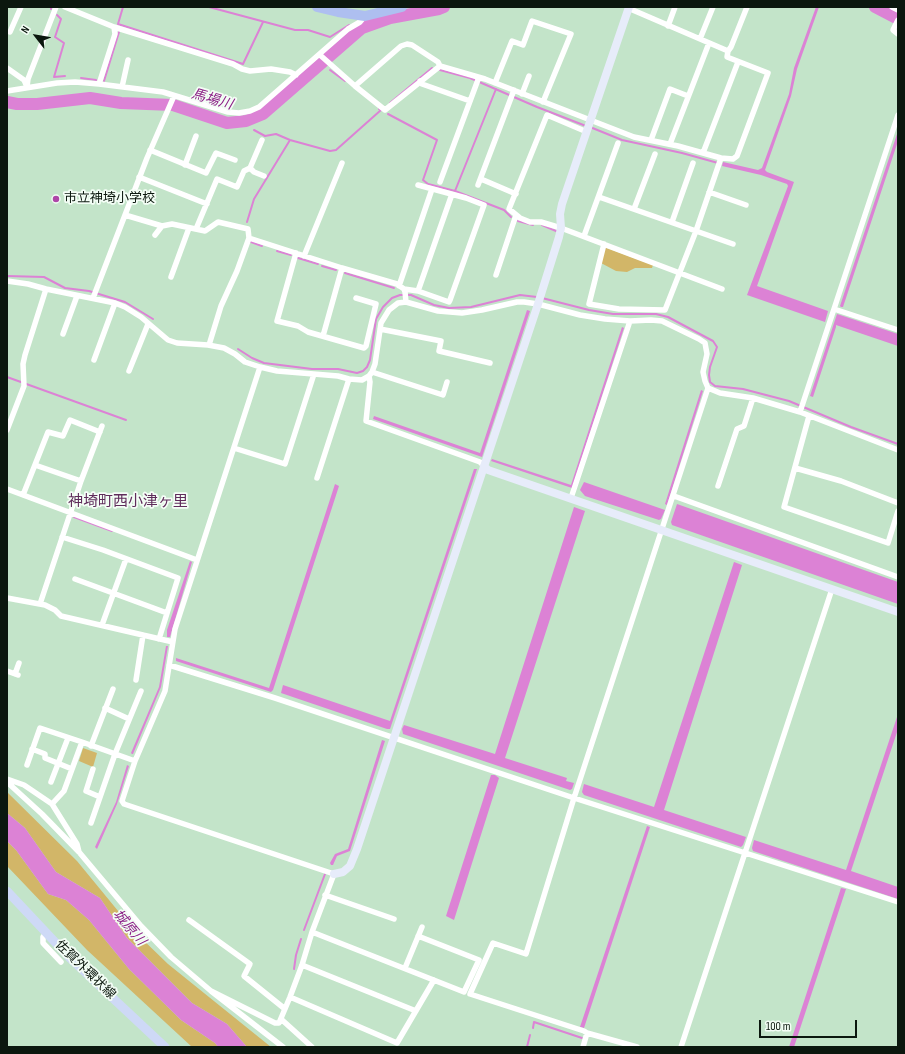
<!DOCTYPE html>
<html>
<head>
<meta charset="utf-8">
<style>
	body { margin:0 }
	#map { position:relative; width:905px; height:1054px; overflow:hidden; background:#c3e4c9; font-family:"Sofia Sans Condensed",sans-serif }
	canvas { display:block }
	.frame { position:absolute; inset:0; border:8px solid #0b170e; pointer-events:none }
	.north { position:absolute; left:16px; top:16px; width:40px; height:40px; -webkit-text-stroke:3px #f4fef6; paint-order:stroke; rotate:301deg; font-size:11px; font-weight:700; line-height:16px; text-align:center; color:#0b170e }
	.north::after { content:''; display:block; margin:auto; width:14px; height:18px; background:#0b170e; clip-path:polygon(50% 0,100% 100%,50% 72%,0 100%) }
	.scale { position:absolute; left:759px; top:1020px; width:98px; height:18px; box-sizing:border-box; border:2px solid #0b170e; border-top:0; padding-left:5px; font-size:12px; line-height:14px; white-space:nowrap; color:#0b170e; -webkit-text-stroke:3px #f4fef6; paint-order:stroke }
</style>
</head>
<body>
<div id="map">
<canvas width="905" height="1054"></canvas>
<div class="frame"></div>
<div class="north">N</div>
<div class="scale">100 m</div>
</div>
<script>
const c = document.querySelector('canvas').getContext('2d');
c.lineJoin = 'round';
function fillPath(path, color) { c.fillStyle = color; c.fill(path, 'evenodd'); }
const toPath = rows => new Path2D(rows.map(r => 'M' + r).join(''));
function stroke(path, color, width, dash) { c.strokeStyle = color; c.lineWidth = width; c.lineCap = dash ? 'butt' : 'round'; c.setLineDash(dash || []); c.stroke(path); }
function drawText(font, color, halo, rows, align = 'center') {
  c.font = font + ' "Sofia Sans Condensed","Noto Sans JP",sans-serif'; c.lineWidth = 3.5; c.setLineDash([]); c.textBaseline = 'middle'; c.strokeStyle = halo; c.fillStyle = color; for (const [text, x, y, turn = 0] of rows) {
    c.save(); c.translate(x, y); c.rotate((+turn || 0) * Math.PI / 180); c.textAlign = isNaN(turn) ? turn : align; if (halo) c.strokeText(text, 0, 0); c.fillText(text, 0, 0); c.restore();
  }
}
fillPath(toPath([
	[604,247,653,265,652,268,635,268,627,272,616,271,601,263],
	[83,748,97,753,93,767,79,761],
	[7,792,77,861,137,934,168,964,271,1047,247,1047,227,1024,192,1003,127,938,100,898,56,872,25,828,7,813],
	[7,841,16,850,48,894,66,900,89,920,129,969,181,1020,215,1043,218,1047,192,1047,87,950,7,866]
]), '#d2b668');
fillPath(toPath([
	[816,7,819,7,797,69,791,96,765,170,767,172,794,182,757,286,828,311,825,322,747,295,788,186,787,184,761,175,722,166,723,162,758,170,762,168,789,94,794,68],
	[898,131,898,141,843,307,841,307,840,306],
	[527,310,530,311,482,457,373,419,374,416,480,453],
	[837,314,898,334,898,346,836,325,836,327,813,397,810,396],
	[622,327,624,328,572,488,491,461,492,459,571,485],
	[701,390,703,391,667,505,665,504],
	[474,469,477,469,390,729,387,729,281,693,283,685,390,721],
	[584,482,665,510,661,519,659,520,585,496,580,490],
	[335,484,339,486,273,690,271,692,176,661,176,658,269,688],
	[677,504,898,582,898,604,672,525,671,522],
	[574,507,585,511,505,758,567,778,566,781,574,783,572,789,570,790,403,734,402,729,404,725,495,754],
	[190,561,192,562,170,637,167,637,167,630],
	[734,562,742,565,664,810,746,837,743,845,741,847,584,795,582,792,584,784,654,807],
	[166,646,168,646,161,687,133,754,132,754,131,753,159,687],
	[898,714,898,729,851,871,898,887,898,899,753,851,752,848,754,840,846,870],
	[382,740,385,741,350,851,337,856,333,865,331,865,330,863,335,854,348,849],
	[127,765,129,766,117,804,97,849,95,847,116,802],
	[491,775,495,775,499,778,454,920,446,916],
	[7,813,25,828,56,872,100,898,127,938,192,1003,227,1024,247,1047,218,1047,215,1043,181,1020,129,969,89,920,66,900,48,894,16,850,7,841],
	[647,826,650,827,584,1028,580,1027],
	[841,888,846,889,794,1047,789,1047]
]), '#dc82d5');
stroke(toPath([
	[51,7,51,9],
	[123,7,118,24,243,64,263,22],
	[209,7,295,30,308,30,330,37,349,25],
	[57,15,61,19,55,37,64,43,54,77,65,76],
	[330,70,345,81],
	[440,70,470,78,537,107,586,126],
	[81,78,96,80],
	[104,81,119,32],
	[496,89,455,191,504,210,511,217],
	[390,103,432,68],
	[388,114,437,140,423,180,428,184,455,191],
	[590,127,622,140,682,153,718,163],
	[254,130,265,136,276,134,290,140,330,151,336,150,381,110,379,109],
	[518,221,533,225],
	[247,222,254,199,290,140],
	[542,225,556,231],
	[251,242,262,246],
	[277,251,291,255],
	[298,258,318,264],
	[322,266,336,270],
	[345,273,394,288],
	[7,276,44,277,65,288,89,291,125,302,153,319],
	[542,298,589,310,613,314,656,314,668,317,713,341,717,347,710,367,709,375,710,382,715,386,743,389,789,401,851,427,898,444],
	[238,349,252,358,264,363,312,369,338,369,357,373,363,371,367,367,370,360,376,319,383,307,392,298,400,295,411,295,434,305,449,308,471,307,520,295,537,297],
	[7,377,126,420],
	[74,517,112,531],
	[304,930,325,874],
	[294,969,296,955,301,939],
	[533,1028,534,1022,582,1038],
	[527,1047,530,1035]
]), '#dc82d5', 2);
stroke(toPath([
	[875,7,898,19],
	[7,102,17,104,37,104,90,98,121,103,173,105,227,123,246,121,263,114,362,28,390,18,439,9,444,7]
]), '#dc82d5', 12);
stroke(toPath([
	[65,7,114,27,233,64,242,69,250,71,271,69,290,72,296,75],
	[892,7,898,10],
	[898,20,893,30,898,34],
	[668,26,675,7],
	[10,32,21,7],
	[700,39,713,7],
	[728,51,731,47,747,7],
	[320,55,355,86,385,110,440,66],
	[7,68,24,80,27,87],
	[420,81,422,84,470,101],
	[495,83,512,41,523,45,532,21,571,34,543,102],
	[99,84,115,34,114,27],
	[355,86,401,46,407,44,412,45,438,62,440,66,485,79,634,137,678,146,721,158,733,159,737,156,768,73,727,57,728,51,628,8],
	[27,87,28,79,56,7],
	[122,87,128,60],
	[7,91,57,83,75,82,99,84,163,92,228,112,239,113,250,111,259,107,348,29,360,22,365,16],
	[522,94,529,76],
	[587,132,547,115,509,209,520,218,530,222,541,222,561,228,722,289],
	[651,140,670,89,688,96],
	[670,144,709,43],
	[150,150,206,173,216,153,235,160],
	[703,153,738,62],
	[185,165,196,136],
	[250,168,254,172,264,176],
	[139,177,207,204],
	[481,179,516,194],
	[440,182,479,77],
	[478,185,514,90],
	[709,192,746,205],
	[599,197,733,244],
	[634,209,655,154],
	[125,215,147,158,174,96],
	[672,222,693,163],
	[196,229,217,179,237,187,244,171,250,168,262,140],
	[155,235,162,226],
	[584,236,618,143],
	[249,238,342,268,397,284,404,289,405,292,406,302],
	[604,244,589,304,619,309,665,310,696,231,721,158],
	[296,253,277,321,298,326,308,332,364,348,366,346,376,304,356,298],
	[304,256,342,163],
	[496,275,516,215],
	[171,277,189,228],
	[7,281,28,284,46,289,115,303,125,307,141,317,168,340,177,343,208,345,224,348,235,354,245,362,260,367,277,371,338,376,349,379,362,380,369,376,372,372,375,364,381,323,389,310,398,303,406,302,438,311,462,313,482,310,517,302,524,302,538,304,580,315,605,319,630,321,651,320,662,321,699,339,705,343,707,354,703,372,705,381,708,388,720,393,753,398,800,412,898,450],
	[399,286,432,189],
	[404,289,418,291,449,302,450,300,484,205,466,198,418,185],
	[418,291,452,194],
	[93,298,125,215,162,226,172,224,205,231,218,222,248,229,249,238,237,271,221,306,209,345],
	[834,309,898,330],
	[380,329,441,341,439,351,490,363],
	[63,334,77,296],
	[323,336,342,268],
	[94,360,115,303],
	[129,371,148,324],
	[372,372,443,395,447,382],
	[369,376,370,382,366,421,480,462,484,466],
	[800,412,898,115],
	[809,416,784,507,888,543,898,511],
	[7,430,24,386,23,364,25,355,46,289],
	[237,449,285,464,314,374],
	[35,465,81,481],
	[795,468,841,481,898,503],
	[317,478,349,379],
	[718,486,737,429,744,426,753,398],
	[7,489,197,560],
	[23,495,48,432,63,436,70,420,100,432],
	[674,496,898,577],
	[571,498,630,321],
	[62,537,103,550,178,578,159,639],
	[75,579,167,613],
	[7,598,45,605,55,610,61,616,173,642],
	[40,604,81,481,102,426],
	[102,625,126,559],
	[169,665,275,698,574,798,898,902],
	[7,671,18,675],
	[15,674,19,663],
	[136,680,143,635],
	[105,708,129,719],
	[91,746,113,689],
	[32,749,45,754,45,758,72,769],
	[27,765,40,728,82,742],
	[93,769,86,791,100,797],
	[7,779,24,785,52,804,77,844,79,852],
	[7,782,42,814,79,852,141,926,171,957,211,991,283,1047],
	[51,782,68,738],
	[52,804,64,791,82,742,135,761],
	[91,823,115,754,141,691],
	[325,895,394,919],
	[189,920,250,964,244,976,285,1009],
	[312,932,464,992,479,960,418,936],
	[46,933,43,937,43,943,61,962],
	[302,965,416,1011],
	[405,968,422,927],
	[211,991,275,1023,279,1023,290,997,302,965,312,932,334,874,124,804,122,801,135,761,165,691,175,629,260,367],
	[290,997,397,1043,434,980],
	[281,1019,312,1047],
	[583,1047,587,1033],
	[637,1047,587,1033,584,1031,470,994,493,943,526,954,574,798,708,388],
	[681,1047,832,589]
]), '#fff', 5.5);
stroke(toPath([
	[484,466,488,470,898,612],
	[334,874,343,872,350,866,357,849,538,304,559,237,561,228,560,214,562,204,629,7]
]), '#e7ecfa', 8);
stroke(toPath([
	[7,891,70,958,165,1047]
]), '#ced9f6', 9);
stroke(toPath([
	[317,7,338,12,365,16,402,7]
]), '#aebff0', 10);
for (const [x, y, r, color] of [
	[56,199,4,"#ae46a8"]
]) { const dot = new Path2D(); dot.arc(x, y, r, 0, 2 * Math.PI); c.fillStyle = color; c.fill(dot); stroke(dot, '#f4fef6', 1.5); }
drawText('13px', '#0b170e', '#f4fef6', [
	["市立神埼小学校",64,199]
], 'left');
drawText('13px', '#0b170e', '#f4fef6', [
	["佐賀外環状線",85,970,44]
]);
drawText('italic 14px', '#8b1e86', '#f4fef6', [
	["馬場川",212,100,16],
	["城原川",129,928,50]
]);
drawText('15px', '#5f2c5b', '#f4fef6', [
	["神埼町西小津ヶ里",128,502]
]);
</script>
</body>
</html>
